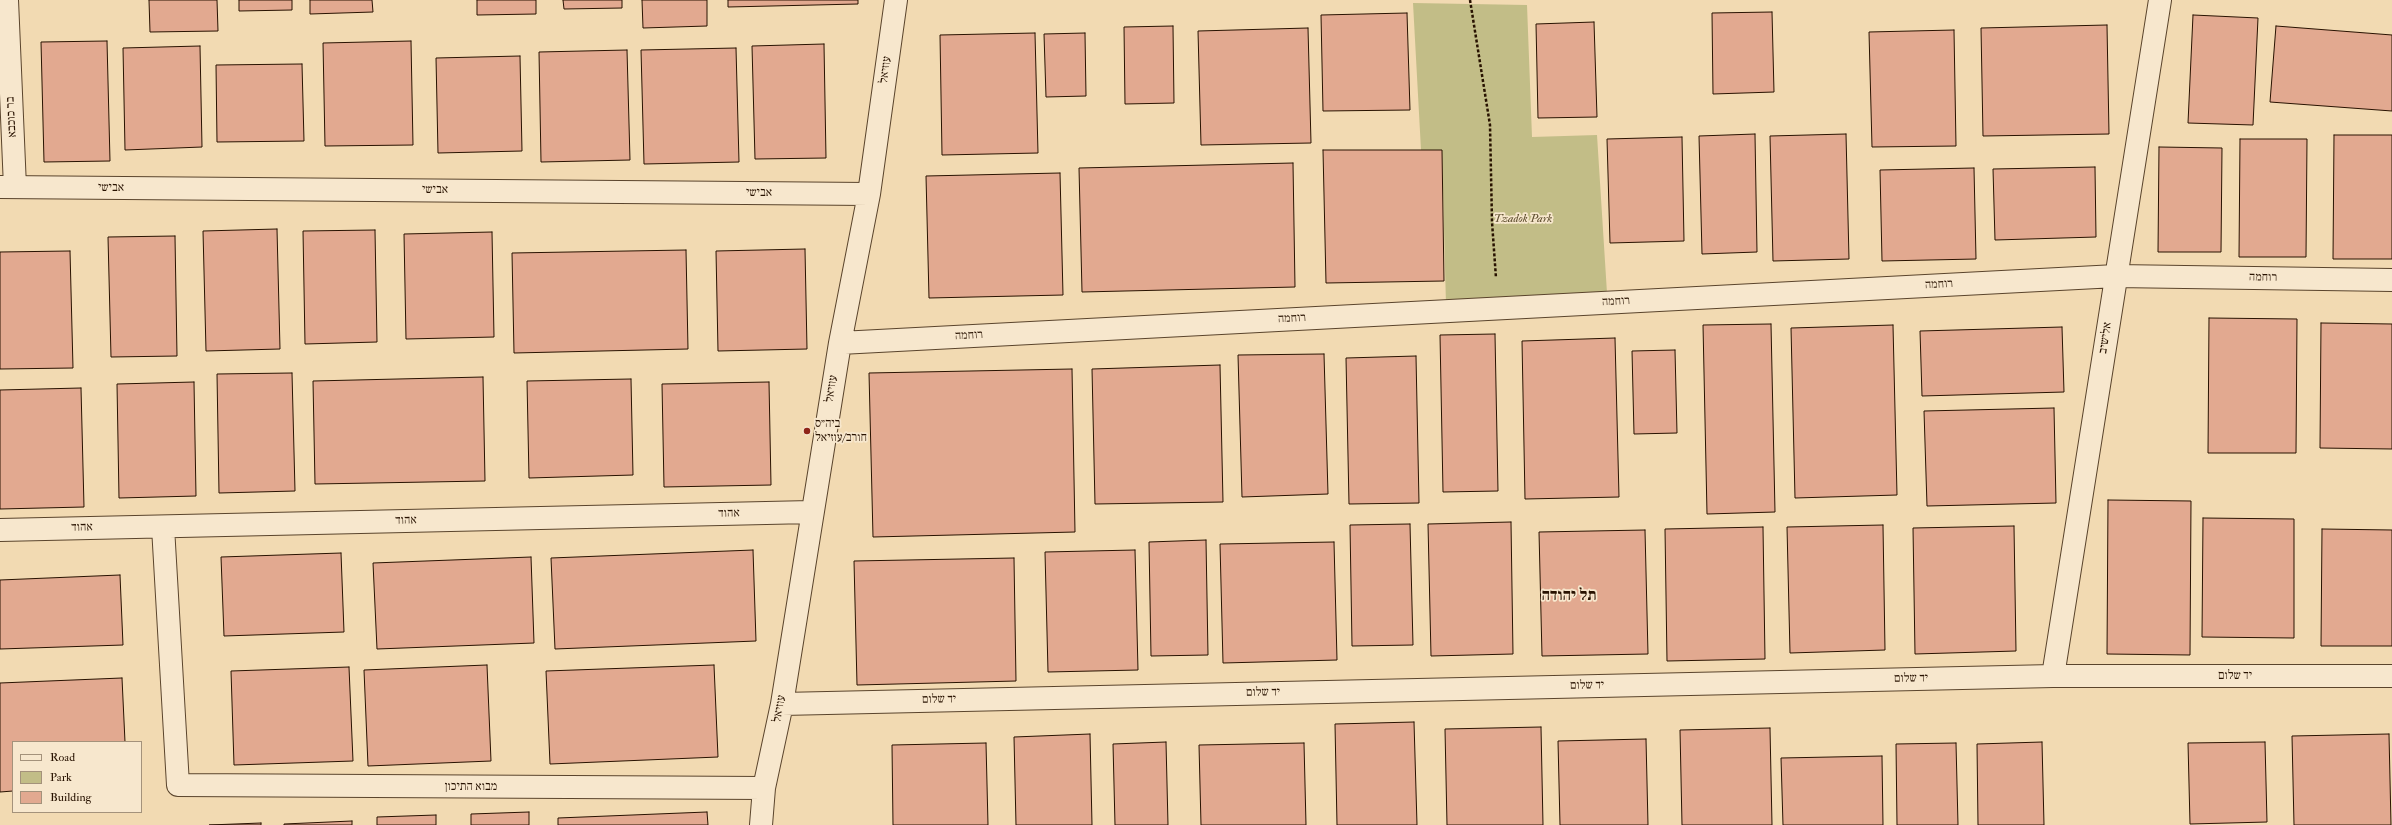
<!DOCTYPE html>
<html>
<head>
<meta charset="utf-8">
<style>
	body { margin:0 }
	#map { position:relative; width:2392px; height:825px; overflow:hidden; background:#f2dab2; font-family:"IM FELL Double Pica",serif }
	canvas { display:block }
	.legend { position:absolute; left:12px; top:741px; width:130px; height:72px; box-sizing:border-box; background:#f7e7cd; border:1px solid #a4927b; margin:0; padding:5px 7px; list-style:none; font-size:12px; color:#281200 }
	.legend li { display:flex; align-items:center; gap:8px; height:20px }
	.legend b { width:20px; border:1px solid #a4927b }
</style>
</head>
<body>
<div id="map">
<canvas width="2392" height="825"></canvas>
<ul class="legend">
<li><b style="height:5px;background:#f7e7cd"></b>Road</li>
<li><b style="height:11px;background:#c2bd87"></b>Park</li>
<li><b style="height:11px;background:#e2a990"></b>Building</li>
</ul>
</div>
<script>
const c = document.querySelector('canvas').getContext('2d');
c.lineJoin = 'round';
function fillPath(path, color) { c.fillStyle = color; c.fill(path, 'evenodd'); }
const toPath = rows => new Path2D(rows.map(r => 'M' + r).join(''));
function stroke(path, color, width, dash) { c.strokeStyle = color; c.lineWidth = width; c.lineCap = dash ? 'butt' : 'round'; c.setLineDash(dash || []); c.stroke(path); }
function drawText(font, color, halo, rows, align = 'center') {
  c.font = font + ' "IM FELL Double Pica","Frank Ruhl Libre",serif'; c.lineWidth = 3.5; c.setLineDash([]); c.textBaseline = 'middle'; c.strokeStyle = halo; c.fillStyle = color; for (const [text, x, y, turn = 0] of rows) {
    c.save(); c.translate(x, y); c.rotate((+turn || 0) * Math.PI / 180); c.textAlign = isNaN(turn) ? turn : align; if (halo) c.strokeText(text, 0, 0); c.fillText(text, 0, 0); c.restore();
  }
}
fillPath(toPath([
	[1413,3,1527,5,1532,137,1597,135,1607,293,1446,305,1442,151,1421,150]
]), '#c2bd87');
const building = toPath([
	[149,0,217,0,218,31,150,32,149,0],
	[239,0,292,0,292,10,239,11,239,0],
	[310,0,372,0,373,12,310,14,310,0],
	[477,0,536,0,536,14,477,15,477,0],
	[563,0,622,0,622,8,564,9,563,0],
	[642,0,707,0,707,26,643,28,642,0],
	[728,0,858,0,858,4,728,7,728,0],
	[1772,12,1774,92,1713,94,1712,13,1772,12],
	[1407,13,1410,110,1323,111,1321,15,1407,13],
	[2193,15,2258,18,2253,125,2188,123,2193,15],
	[1594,22,1597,117,1538,118,1536,24,1594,22],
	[2107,25,2109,134,1983,136,1981,28,2107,25],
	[1173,26,1174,103,1125,104,1124,27,1173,26],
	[2276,26,2392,35,2392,111,2270,102,2276,26],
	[1308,28,1311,143,1201,145,1198,31,1308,28],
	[1954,30,1956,146,1872,147,1869,32,1954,30],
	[1035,33,1038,153,942,155,940,35,1035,33],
	[1085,33,1086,96,1046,97,1044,34,1085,33],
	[107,41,110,161,44,162,41,42,107,41],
	[411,41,413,145,325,146,323,43,411,41],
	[824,44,826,158,755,159,752,46,824,44],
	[200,46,202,147,125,150,123,48,200,46],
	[736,48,739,162,644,164,641,50,736,48],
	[627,50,630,160,541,162,539,52,627,50],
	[520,56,522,151,438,153,436,58,520,56],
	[302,64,304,141,217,142,216,65,302,64],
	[1755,134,1757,252,1702,254,1699,136,1755,134],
	[1846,134,1849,259,1773,261,1770,136,1846,134],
	[2334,135,2392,135,2392,259,2333,259,2334,135],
	[1682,137,1684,241,1610,243,1607,139,1682,137],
	[2240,139,2307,139,2306,257,2239,257,2240,139],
	[2159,147,2222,148,2221,252,2158,252,2159,147],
	[1323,150,1442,150,1444,281,1326,283,1323,150],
	[1293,163,1295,287,1082,292,1079,168,1293,163],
	[2095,167,2096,237,1995,240,1993,169,2095,167],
	[1974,168,1976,259,1882,261,1880,170,1974,168],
	[1060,173,1063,295,929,298,926,176,1060,173],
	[277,229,280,349,206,351,203,231,277,229],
	[375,230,377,342,305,344,303,231,375,230],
	[492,232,494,337,406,339,404,234,492,232],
	[175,236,177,356,111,357,108,237,175,236],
	[805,249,807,349,718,351,716,251,805,249],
	[686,250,688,349,514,353,512,253,686,250],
	[70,251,73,368,0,369,0,252,70,251],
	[2209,318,2297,319,2296,453,2208,453,2209,318],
	[2321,323,2392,324,2392,449,2320,448,2321,323],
	[1771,324,1775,512,1707,514,1703,325,1771,324],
	[1893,325,1897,495,1795,498,1791,328,1893,325],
	[2062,327,2064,392,1922,396,1920,331,2062,327],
	[1495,334,1498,491,1443,492,1440,335,1495,334],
	[1615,338,1619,497,1525,499,1522,341,1615,338],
	[1675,350,1677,433,1634,434,1632,351,1675,350],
	[1324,354,1328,494,1242,497,1238,355,1324,354],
	[1416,356,1419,503,1349,504,1346,358,1416,356],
	[1220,365,1223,502,1095,504,1092,369,1220,365],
	[1072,369,1075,532,873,537,869,373,1072,369],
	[292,373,295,491,219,493,217,374,292,373],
	[483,377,485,481,315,484,313,381,483,377],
	[631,379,633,475,529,478,527,381,631,379],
	[194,382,196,496,119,498,117,384,194,382],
	[769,382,771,485,664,487,662,384,769,382],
	[81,388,84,507,0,509,0,390,81,388],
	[2054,408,2056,503,1927,506,1924,411,2054,408],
	[2108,500,2191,501,2190,655,2107,654,2108,500],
	[2203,518,2294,519,2294,638,2202,637,2203,518],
	[1511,522,1513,654,1431,656,1428,524,1511,522],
	[1410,524,1413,645,1352,646,1350,525,1410,524],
	[1883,525,1885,650,1790,653,1787,527,1883,525],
	[2014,526,2016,651,1915,654,1913,528,2014,526],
	[1763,527,1765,659,1667,661,1665,529,1763,527],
	[2322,529,2392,530,2392,646,2321,646,2322,529],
	[1645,530,1648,654,1542,656,1539,532,1645,530],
	[1206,540,1208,655,1151,656,1149,542,1206,540],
	[1334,542,1337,660,1223,663,1220,544,1334,542],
	[753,550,756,641,555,649,551,558,753,550],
	[1135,550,1138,670,1048,672,1045,552,1135,550],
	[341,553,344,632,224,636,221,557,341,553],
	[531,557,534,643,377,649,373,563,531,557],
	[1014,558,1016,681,857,685,854,561,1014,558],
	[120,575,123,645,0,649,0,580,120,575],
	[487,665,491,761,368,766,364,670,487,665],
	[714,665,718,757,550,764,546,671,714,665],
	[349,667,353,761,234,765,231,671,349,667],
	[122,678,125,742,13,742,13,791,0,792,0,683,122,678],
	[1414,722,1417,825,1337,825,1335,724,1414,722],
	[1541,727,1543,825,1447,825,1445,729,1541,727],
	[1770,728,1772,825,1682,825,1680,730,1770,728],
	[1090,734,1092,825,1016,825,1014,737,1090,734],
	[2389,734,2391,825,2294,825,2292,736,2389,734],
	[1646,739,1648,825,1560,825,1558,741,1646,739],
	[1166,742,1168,825,1115,825,1113,744,1166,742],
	[2042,742,2044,825,1978,825,1977,744,2042,742],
	[2265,742,2267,822,2190,824,2188,743,2265,742],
	[986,743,988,825,893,825,892,745,986,743],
	[1304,743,1306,825,1201,825,1199,745,1304,743],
	[1956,743,1958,825,1897,825,1896,744,1956,743],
	[1882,756,1883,825,1783,825,1781,758,1882,756],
	[529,812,529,825,471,825,471,814,529,812],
	[707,812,708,825,558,825,558,818,707,812],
	[436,815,436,825,377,825,377,817,436,815],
	[352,821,352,825,284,825,284,824,352,821],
	[261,823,261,825,209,825,261,823]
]);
fillPath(building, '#e2a990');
stroke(building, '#281200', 1);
const minor = toPath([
	[7,0,15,187],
	[0,187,869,194],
	[840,343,2116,276,2392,280],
	[163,527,178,785,764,788],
	[0,530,811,512],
	[2053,676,2160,0],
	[782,704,2053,676,2392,676],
	[761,825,764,788,782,704,840,343,869,194,896,0]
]);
stroke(minor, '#5a442c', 24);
stroke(toPath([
	[1470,0,1490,125,1492,222,1496,278]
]), '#281200', 2.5, [3, 2]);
stroke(minor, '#f7e7cd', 22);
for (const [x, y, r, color] of [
	[807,431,4,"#8f2418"]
]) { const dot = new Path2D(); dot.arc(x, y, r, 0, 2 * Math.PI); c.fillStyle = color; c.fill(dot); stroke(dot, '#f7e7cd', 1.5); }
drawText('12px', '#281200', '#f7e7cd', [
	["עוזיאל",886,70,-82],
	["בר כוכבא",12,117,-93],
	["אבישי",111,188],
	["אבישי",435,190],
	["אבישי",759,193],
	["רוחמה",2263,278,1],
	["רוחמה",1939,285,-3],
	["רוחמה",1616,302,-3],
	["רוחמה",1292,319,-3],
	["רוחמה",969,336,-3],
	["אלישיב",2106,338,-81],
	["עוזיאל",832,389,-80],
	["אהוד",729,514,-1],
	["אהוד",406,521,-1],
	["אהוד",82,528,-1],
	["יד שלום",2235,676],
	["יד שלום",1911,679,-1],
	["יד שלום",1587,686,-1],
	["יד שלום",1263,693,-1],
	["יד שלום",939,700,-1],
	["עוזיאל",780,709,-79],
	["מבוא התיכון",471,787]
]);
drawText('italic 12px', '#5e4e2f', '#f7e7cd', [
	["Tzadok Park",1523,219]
]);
drawText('12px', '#281200', '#f7e7cd', [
	["ביה״ס",815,424],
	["חורב/עוזיאל",815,438]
], 'left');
drawText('bold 16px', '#281200', '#f7e7cd', [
	["תל יהודה",1569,597]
]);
</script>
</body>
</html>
